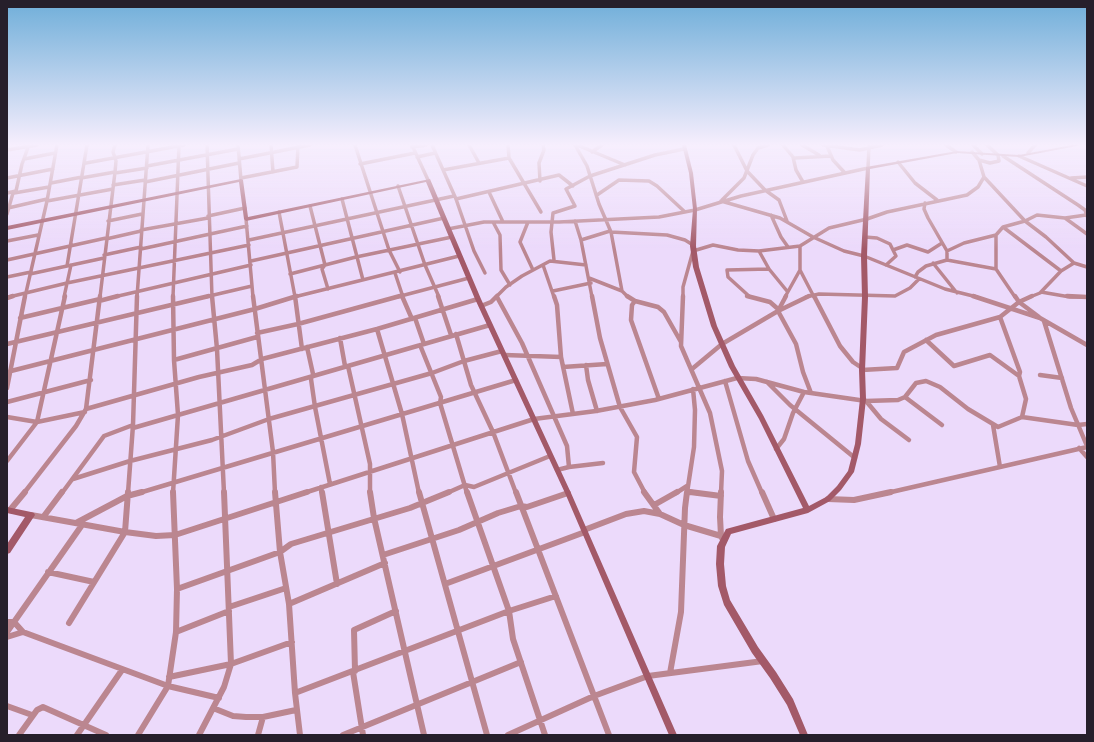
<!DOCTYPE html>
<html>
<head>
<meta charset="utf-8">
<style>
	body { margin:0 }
	#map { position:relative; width:1094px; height:742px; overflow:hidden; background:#ecdafb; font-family:"Open Sans",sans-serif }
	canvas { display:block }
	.frame { position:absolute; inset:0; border:8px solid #261f2b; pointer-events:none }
</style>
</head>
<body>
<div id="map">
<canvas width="1094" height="742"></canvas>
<div class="frame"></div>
</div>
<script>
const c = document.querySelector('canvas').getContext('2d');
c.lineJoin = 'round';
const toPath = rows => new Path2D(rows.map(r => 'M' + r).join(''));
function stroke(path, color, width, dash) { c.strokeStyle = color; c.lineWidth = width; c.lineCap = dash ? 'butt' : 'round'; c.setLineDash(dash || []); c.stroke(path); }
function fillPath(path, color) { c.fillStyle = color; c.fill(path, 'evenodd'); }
stroke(toPath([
	[207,145,212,297],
	[238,145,241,180],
	[271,145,273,172],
	[355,145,389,250,400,272],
	[412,145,428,180],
	[432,145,456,199,474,251,485,273],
	[469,145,479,163],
	[508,145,509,158],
	[575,145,587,166,599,204,611,232,622,291,628,297],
	[577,145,625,165],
	[734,145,747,171,765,190,779,200,787,221],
	[783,145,793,157,796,170,803,182],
	[802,145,819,155],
	[823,145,860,150,882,145],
	[946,145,956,152],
	[973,145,982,154],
	[827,146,833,160,845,173],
	[412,147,426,145],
	[7,150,37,145],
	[592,152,602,145],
	[1028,153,1035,145],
	[1003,156,1078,205,1085,210,1087,216],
	[1019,156,1087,186],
	[417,157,435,153],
	[794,158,831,156],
	[24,159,55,153],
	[239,159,310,145],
	[979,160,990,163,999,161,998,155,987,145],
	[898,162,915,183,937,200],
	[86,163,184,145],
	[360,164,415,153],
	[147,166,238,149],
	[443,170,509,158,541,212],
	[115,173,147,168],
	[984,177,1025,221,1046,237,1074,263,1087,267],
	[7,178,53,169],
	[81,178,115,172],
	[241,178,297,167,298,145],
	[1071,178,1087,177],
	[540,181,539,163,544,150,543,145],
	[145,182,239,163],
	[51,183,82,177],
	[113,185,145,180],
	[398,186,425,265,439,297],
	[489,192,503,222],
	[7,193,16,191],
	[14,193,49,187],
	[597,195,619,180,649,181,657,186,685,212],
	[342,199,363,280],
	[456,199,559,175,573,186],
	[722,200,744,178,753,155,758,148,768,145],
	[47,201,113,189],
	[721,201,780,218,813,237,844,251,864,256,945,289,977,297],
	[925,203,924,209,928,218,947,251,947,260],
	[310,206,325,265,322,269,328,289],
	[8,208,47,199],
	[279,212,295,297],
	[7,214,13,193,16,191,22,164,29,145],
	[771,215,781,237,788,247],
	[208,216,245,208],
	[1065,218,1087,234],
	[246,219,253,297],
	[108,221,142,214],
	[575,221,581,240,592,297],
	[493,222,500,235,501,270,510,285],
	[528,222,520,242,533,270],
	[1003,227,1061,271],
	[448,229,484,222,559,222,659,217,695,210,741,196,868,168,869,145],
	[141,230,208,218],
	[611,232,667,235,685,240,693,245],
	[865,237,877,238,890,244,896,256,886,265],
	[106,239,141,231],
	[249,240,454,196],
	[581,240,610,231],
	[7,241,38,235],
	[141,249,247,226],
	[893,250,907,245,928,252,942,243],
	[759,251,769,269,787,291],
	[947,251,964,243,996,235],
	[104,255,141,247],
	[7,260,106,238],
	[554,260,551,232,553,213,575,206,566,189,590,176,655,155,684,149],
	[251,261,444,218],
	[933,263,957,293],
	[543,265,554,297],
	[67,266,87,145],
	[800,270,814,297],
	[395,273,403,297],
	[30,274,104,258],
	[290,274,356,257,452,237],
	[7,277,31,272],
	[915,277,918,272,926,266,947,260,996,269],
	[589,278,622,291],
	[553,291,591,283],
	[1041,292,1070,297,1087,297],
	[9,297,67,283,249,245],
	[25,297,47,201,57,145],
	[64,297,71,265],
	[100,297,115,172,116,161,113,152,115,145],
	[114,297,251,265],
	[137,297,148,145],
	[173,297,179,145],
	[205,297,252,286],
	[294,297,459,256],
	[397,297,469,278],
	[496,297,506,287,522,276,550,261,586,265],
	[683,297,683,287,693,251,713,245,738,250,759,251,800,246],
	[750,297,728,277,727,270,769,269],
	[785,297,800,270,800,246,829,228,867,219,887,212,967,195,978,187,984,177,979,160,972,152],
	[806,297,819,294,895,296,910,288,919,279],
	[1015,297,996,269,996,235,1003,227,1025,221,1037,215,1065,218,1086,215],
	[1030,297,1040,293,1061,271,1074,263]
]), '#bb8690', 3.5);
stroke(toPath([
	[173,296,174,360,178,415,173,493],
	[212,296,217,349,224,493],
	[253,296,273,452,275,493],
	[295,296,302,349],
	[402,296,412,319],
	[438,296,451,335],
	[554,296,557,305,561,357,573,414],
	[592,296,600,338,620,407,637,437,634,472,645,493],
	[627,296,635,301,658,307,664,312,681,342],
	[683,296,681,346,710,413,722,471,721,493],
	[747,296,770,302,778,309],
	[786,296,778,311,796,344,803,372,811,393],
	[814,296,840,346,853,362,862,368],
	[973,296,1040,318,1087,345],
	[1015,296,1019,302,1039,317],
	[1067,296,1087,297],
	[497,297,522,343,567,446,569,467,557,470],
	[7,298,13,296],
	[99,301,118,296],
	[635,301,632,305,631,320,659,399],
	[481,306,491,302,497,296],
	[1000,317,1020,372,1019,376,1026,399,1022,417],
	[20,318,100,299],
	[415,318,424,344],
	[1044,321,1071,408,1087,446],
	[377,329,402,414,419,493],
	[257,333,298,324,400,296],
	[456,334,471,385,493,432,516,493],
	[340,338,345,366],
	[926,340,954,366,990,355,1019,376],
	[7,344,209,296],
	[420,345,441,397,440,403,467,493],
	[307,347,313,374,311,379,315,407,330,484],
	[505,355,561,357],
	[174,360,257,337],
	[586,365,588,380,597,411],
	[348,366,370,464,370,493],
	[563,367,607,364],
	[692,369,722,344,778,311,809,296],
	[862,370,897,368,904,352,936,335,1000,317,1019,302,1032,296],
	[7,372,255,309,297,296],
	[1040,375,1062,378],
	[725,381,748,461,762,493],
	[767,382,790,405,855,458],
	[7,388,25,296],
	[905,397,942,425],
	[866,401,881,419,909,440],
	[7,402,91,380],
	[86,409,199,377,252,365,262,359,377,329,478,299],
	[7,417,37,422,85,412],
	[993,425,1000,467],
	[133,428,490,325],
	[1079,448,1087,457],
	[776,449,784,439,793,413,804,392],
	[7,461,37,422,65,296],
	[569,467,603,463],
	[73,479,130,461,212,440,269,419,432,373,464,361,502,351],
	[321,487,322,493],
	[687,491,697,493],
	[24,493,76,426,86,409,100,296],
	[62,493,104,436,133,425],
	[128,493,133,425,137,296],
	[139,493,516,380],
	[304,493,534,419,596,411,655,400,737,378,756,379,804,392,866,401,898,400,905,397,916,383,926,381,940,387,968,409,998,427,1022,417,1078,425,1087,424],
	[447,493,465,485,474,487,550,456],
	[676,493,687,486],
	[687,493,694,447,695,410,693,389],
	[887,493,1087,447]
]), '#bb8690', 4.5);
stroke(toPath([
	[275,492,280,552,289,604,295,693,300,735],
	[322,492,337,584],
	[370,492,374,518,424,735],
	[419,492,487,735],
	[467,492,509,611,513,639,545,735],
	[516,492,609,735],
	[644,492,660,514],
	[690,492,721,496],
	[721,492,720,517,721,536,723,540],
	[762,492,774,519],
	[828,499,854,500,891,492],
	[654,505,677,492],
	[10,510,25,492],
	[31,515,125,532,156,536,175,535,307,492],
	[44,516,62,492],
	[76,523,127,496,142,492],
	[584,530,626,514,644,511,660,514,684,525,721,536],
	[383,555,459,530,498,513,521,506,527,507,568,493],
	[48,572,94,582],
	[445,584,585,532],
	[177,589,280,552,291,544,410,508,449,492],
	[289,604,385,563],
	[229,607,286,588],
	[7,622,14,622,23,632,168,686,219,698],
	[69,623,125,532,128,492],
	[7,632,82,525],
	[176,632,229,611],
	[7,637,23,632],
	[355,671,354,630,396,611],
	[353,672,363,735],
	[670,673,681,612,685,508,687,492],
	[169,677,231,664,292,642],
	[295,693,509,611,556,596],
	[7,706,32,715],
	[213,708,233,716,246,717,263,717,296,710],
	[19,735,37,710,43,707,106,735],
	[77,735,122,670],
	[138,735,168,686,176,632,177,589,173,492],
	[199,735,224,687,231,664,224,492],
	[258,735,263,717],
	[343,735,521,662],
	[508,735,594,696,648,676,763,661]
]), '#bb8690', 6);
fillPath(toPath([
	[682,145,686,145,693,173,697,209,696,246,699,267,717,326,735,366,763,415,809,506,826,497,837,486,848,471,855,444,860,399,859,370,862,297,861,256,866,167,957,151,1019,155,1072,145,1079,145,1077,146,1019,157,957,153,870,169,867,256,868,297,865,370,866,399,861,444,854,472,841,490,830,501,808,513,731,534,725,547,724,564,726,586,730,600,758,647,776,672,793,699,808,735,800,735,787,705,770,678,752,653,724,605,718,586,716,564,717,546,726,529,803,508,759,419,729,367,711,326,693,267,690,246,693,209,689,173,682,145],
	[241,179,243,180,248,217,430,179,481,299,571,493,677,735,669,735,565,493,475,299,426,182,246,221,244,219,239,182,7,230,7,226,241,179],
	[7,507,31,512,34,513,35,515,10,553,7,554,7,544,25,517,7,513,7,507]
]), '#a35968');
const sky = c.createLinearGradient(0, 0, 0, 249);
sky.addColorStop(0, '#6faed9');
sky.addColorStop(0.58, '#f6eefd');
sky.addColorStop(1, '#f6eefd00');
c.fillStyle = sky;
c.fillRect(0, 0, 1094, 249);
</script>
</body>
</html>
